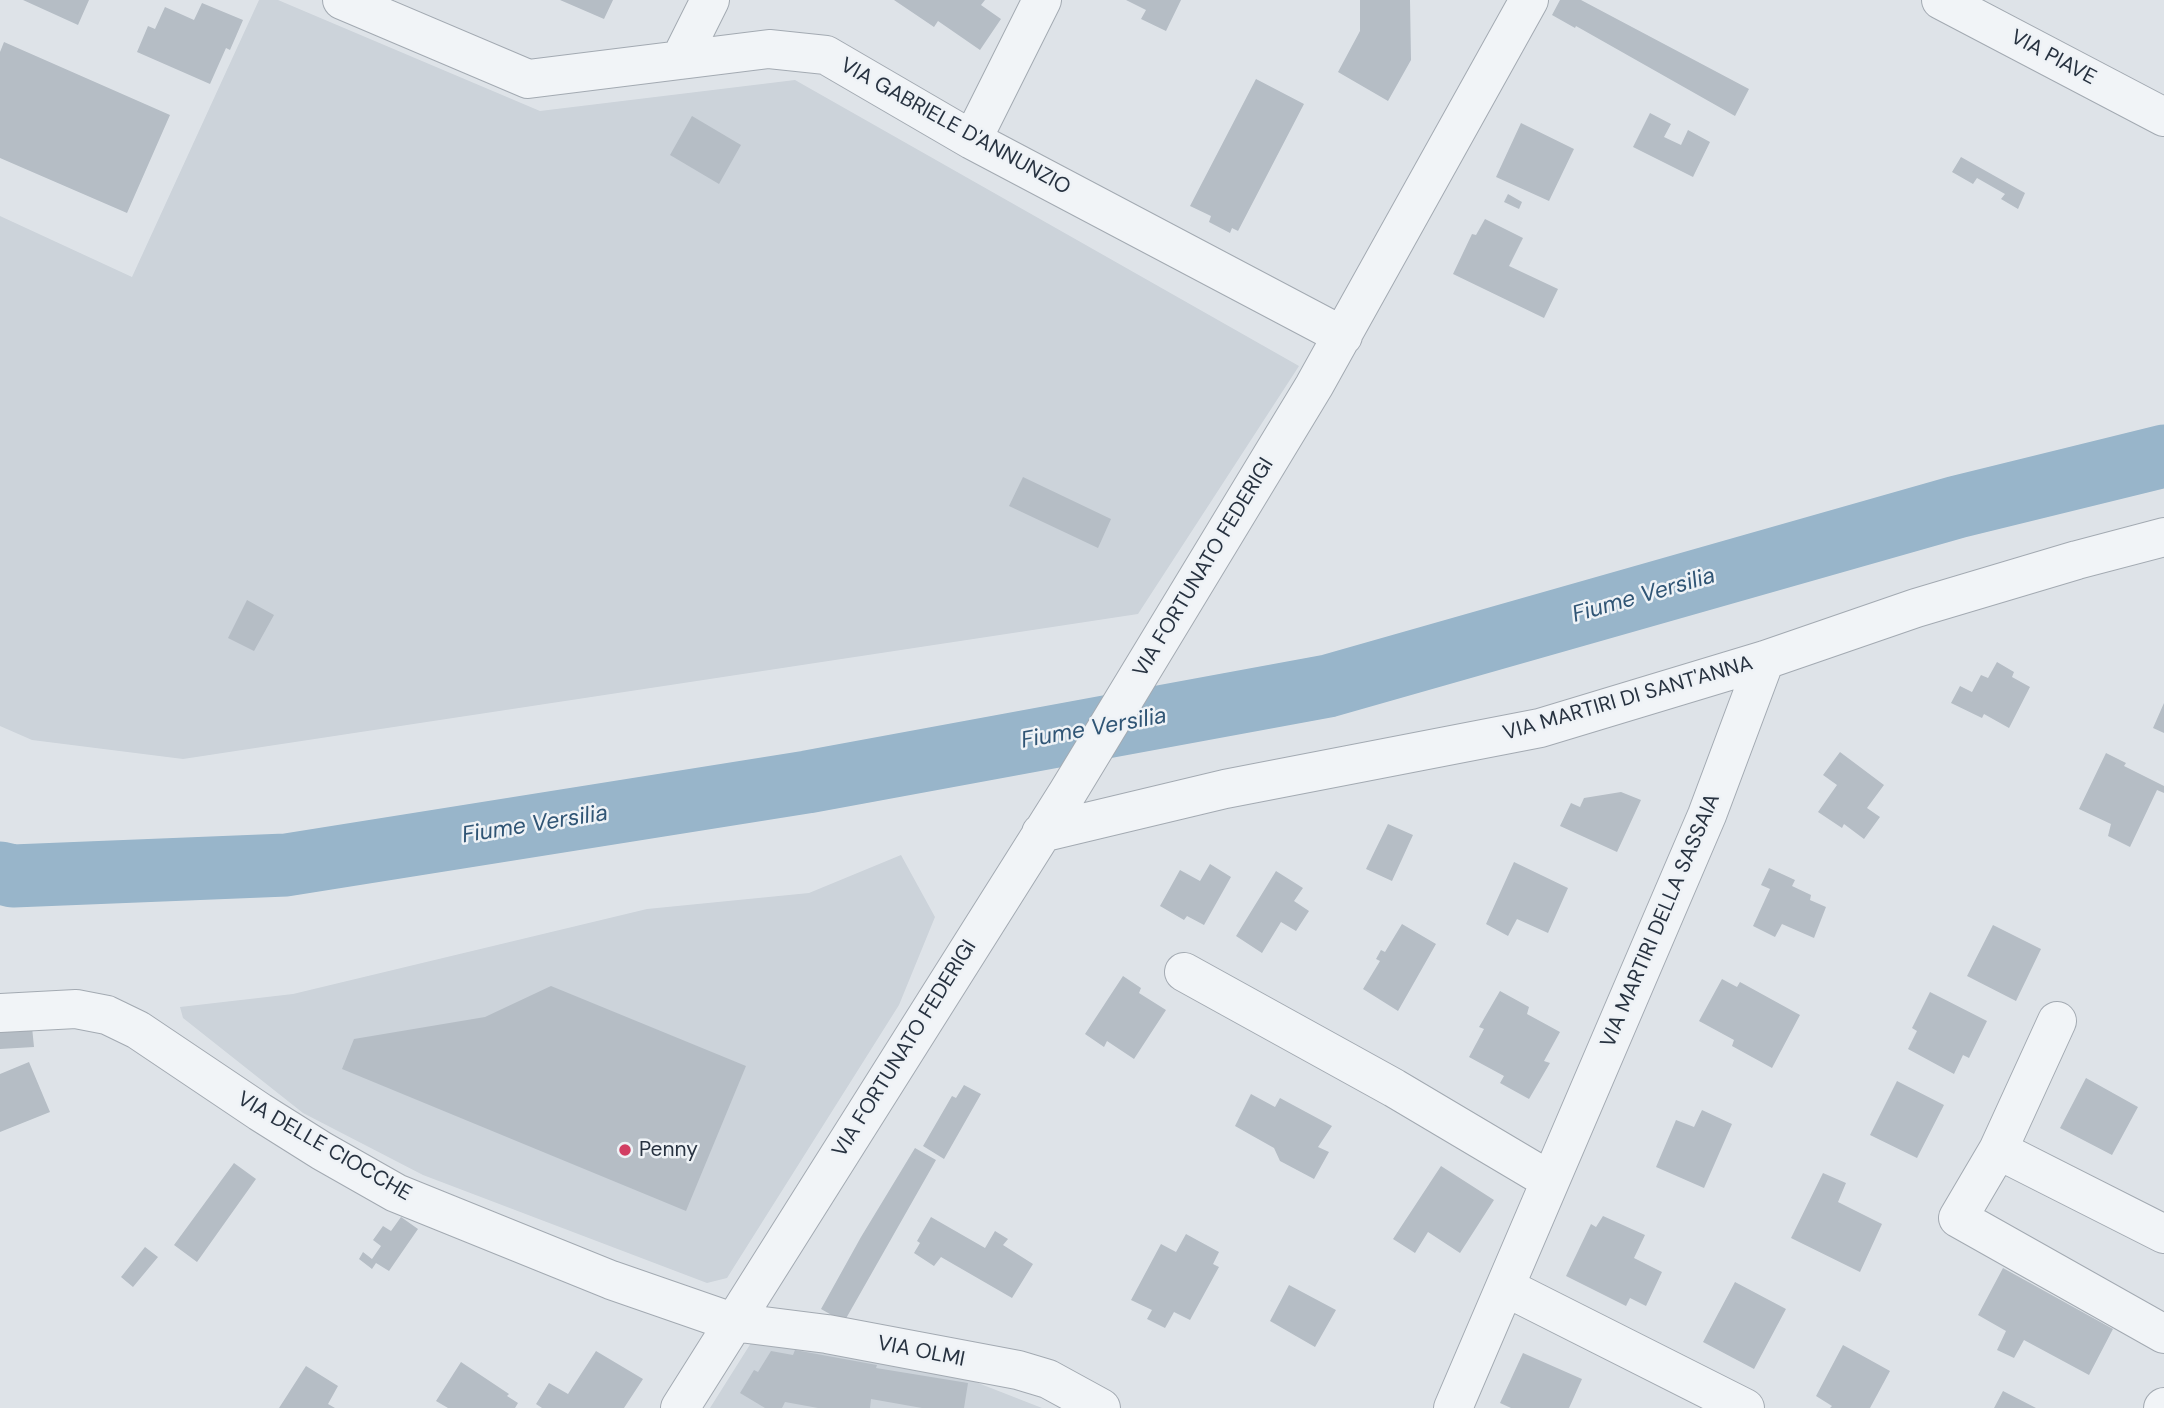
<!DOCTYPE html>
<html>
<head>
<meta charset="utf-8">
<style>
	body { margin:0 }
	canvas { display:block; background:#dee3e8 }
</style>
</head>
<body>
<canvas width="2164" height="1408"></canvas>
<script>
const c = document.querySelector('canvas').getContext('2d');
c.lineJoin = 'round';
function fillPath(path, color) { c.fillStyle = color; c.fill(path, 'evenodd'); }
const toPath = rows => new Path2D(rows.map(r => 'M' + r).join(''));
function stroke(path, color, width, dash) { c.strokeStyle = color; c.lineWidth = width; c.lineCap = dash ? 'butt' : 'round'; c.setLineDash(dash || []); c.stroke(path); }
function drawText(font, color, halo, rows, align = 'center') {
  c.font = font + ' "DM Sans",sans-serif'; c.lineWidth = 5; c.setLineDash([]); c.textBaseline = 'middle'; c.strokeStyle = halo; c.fillStyle = color; for (const [text, x, y, turn = 0] of rows) {
    c.save(); c.translate(x, y); c.rotate((+turn || 0) * Math.PI / 180); c.textAlign = isNaN(turn) ? turn : align; if (halo) c.strokeText(text, 0, 0); c.fillText(text, 0, 0); c.restore();
  }
}
fillPath(toPath([
	[259,0,278,0,540,111,795,80,1299,366,1138,614,183,759,32,740,0,726,0,216,132,277],
	[901,855,935,917,899,1005,727,1278,707,1283,423,1175,303,1113,183,1018,180,1007,293,994,647,909,809,893],
	[751,1343,868,1358,973,1381,1042,1408,710,1408]
]), '#ccd3da');
stroke(toPath([
	[0,873,13,876,286,865,807,782,1328,686,1957,507,2164,456]
]), '#98b5ca', 63);
fillPath(toPath([
	[23,0,89,0,78,25],
	[560,0,613,0,604,19],
	[894,0,985,0,981,5,1001,19,980,50,938,21,934,27],
	[1126,0,1181,0,1166,31,1141,19,1146,10],
	[1360,0,1410,0,1411,60,1388,101,1338,72,1360,31],
	[1560,0,1581,0,1749,89,1735,116,1576,26,1575,28,1552,15],
	[202,3,243,20,230,50,226,48,210,84,137,52,148,26,155,29,165,7,194,20],
	[4,42,170,115,127,213,0,158,0,52],
	[1256,79,1304,104,1238,231,1232,228,1230,233,1209,222,1211,216,1190,206],
	[1650,113,1671,124,1664,137,1681,145,1688,130,1710,142,1693,177,1633,147],
	[692,116,741,145,719,184,670,155],
	[1521,123,1574,149,1549,201,1496,177],
	[1961,157,2025,193,2018,209,2001,199,2005,194,1977,178,1973,184,1952,172],
	[1508,194,1522,202,1519,209,1504,202],
	[1485,219,1523,238,1509,266,1558,289,1544,318,1453,274,1472,234,1476,235],
	[1023,477,1111,519,1098,548,1009,506],
	[247,600,274,615,254,651,228,638],
	[1997,662,2014,672,2012,677,2030,687,2009,728,1984,714,1982,718,1951,703,1960,686,1972,692,1981,675,1988,678],
	[2164,703,2164,733,2153,728],
	[1840,752,1884,785,1867,808,1880,817,1864,839,1844,824,1842,828,1818,812,1837,785,1823,775],
	[2106,753,2126,763,2124,766,2164,786,2164,793,2157,790,2130,847,2108,836,2111,824,2079,809],
	[1621,792,1641,800,1617,852,1560,826,1571,803,1580,807,1584,798],
	[1388,824,1413,835,1392,881,1366,869],
	[1514,862,1568,888,1548,933,1517,919,1508,936,1486,924],
	[1210,864,1231,877,1204,925,1187,916,1184,920,1160,906,1180,870,1200,881],
	[1769,868,1795,880,1792,886,1811,895,1810,900,1826,907,1814,938,1782,924,1775,937,1753,926,1770,889,1761,885],
	[1276,871,1303,888,1294,901,1309,911,1296,931,1281,922,1262,953,1236,936],
	[1402,924,1436,944,1398,1011,1363,989,1380,961,1376,959,1381,950,1385,952],
	[1993,925,2041,949,2016,1001,1967,976],
	[1123,976,1141,988,1139,993,1166,1010,1134,1059,1107,1041,1104,1047,1085,1034],
	[1722,979,1737,987,1740,982,1800,1015,1772,1068,1732,1046,1734,1040,1699,1021],
	[551,986,746,1066,686,1211,342,1069,354,1039,485,1017],
	[1500,991,1529,1007,1527,1014,1560,1032,1544,1061,1550,1063,1529,1099,1500,1083,1504,1076,1469,1057,1484,1029,1479,1027],
	[1930,992,1987,1021,1969,1058,1963,1055,1954,1074,1908,1049,1917,1031,1912,1028],
	[32,1027,34,1047,0,1049,0,1029],
	[29,1062,50,1112,0,1132,0,1074],
	[2086,1078,2138,1107,2112,1155,2060,1128],
	[1897,1081,1944,1105,1917,1158,1870,1135],
	[964,1085,981,1094,944,1159,923,1146,952,1096,956,1098],
	[1251,1094,1275,1107,1280,1098,1332,1126,1318,1147,1329,1152,1314,1179,1280,1161,1274,1148,1235,1126],
	[1702,1110,1732,1124,1704,1188,1656,1167,1676,1120,1694,1127],
	[915,1148,936,1160,844,1322,821,1309,861,1237],
	[234,1163,256,1179,197,1262,174,1245],
	[1441,1166,1494,1200,1460,1253,1428,1232,1415,1253,1393,1239],
	[1823,1173,1846,1183,1838,1202,1882,1224,1860,1272,1791,1238],
	[1603,1216,1645,1235,1634,1258,1662,1272,1646,1306,1630,1298,1626,1306,1566,1276,1591,1224,1596,1227],
	[401,1217,418,1229,389,1271,376,1263,372,1269,359,1259,363,1252,372,1259,381,1246,373,1240,383,1226,391,1231],
	[931,1217,985,1248,995,1231,1008,1239,1003,1245,1033,1264,1012,1298,941,1257,934,1266,914,1253,920,1243,917,1241],
	[1186,1234,1219,1252,1213,1264,1219,1267,1190,1320,1174,1312,1165,1328,1147,1319,1152,1310,1131,1300,1161,1244,1176,1252],
	[145,1247,158,1257,133,1287,121,1277],
	[2003,1268,2113,1329,2089,1375,2024,1340,2014,1358,1997,1350,2006,1331,1978,1315],
	[1735,1282,1786,1309,1754,1369,1703,1342],
	[1289,1285,1336,1310,1315,1347,1270,1321],
	[1843,1345,1890,1371,1870,1408,1830,1408,1832,1406,1816,1396],
	[795,1350,877,1365,876,1368,968,1383,964,1408,922,1408,871,1399,870,1408,818,1408,785,1402,782,1408,765,1408,740,1393,754,1370,758,1372,771,1351,793,1355],
	[596,1351,643,1379,624,1408,542,1408,536,1404,549,1383,568,1394],
	[1523,1353,1582,1379,1569,1408,1511,1408,1500,1403],
	[461,1362,509,1394,507,1396,518,1403,515,1408,448,1408,436,1401],
	[306,1366,338,1386,328,1404,335,1408,279,1408],
	[2003,1391,2036,1408,1994,1408]
]), '#b5bdc5');
const minor = toPath([
	[342,0,528,79,769,49,826,55,972,140,1343,336],
	[1941,0,2164,117],
	[680,60,710,0],
	[972,140,1042,0],
	[1041,833,1225,789,1540,728,1765,660,1916,608,2077,560,2164,537],
	[1184,972,1394,1088,1549,1180],
	[0,1013,76,1009,107,1015,138,1030,260,1112,322,1151,396,1193,611,1280,732,1322,827,1334,1018,1370,1048,1379,1101,1408],
	[2057,1021,1998,1150,1958,1218,2164,1334],
	[1998,1150,2164,1234],
	[1505,1287,1745,1408],
	[680,1408,1068,792,1314,386,1529,0],
	[1453,1408,1707,815,1765,660],
	[2163,1408,2164,1407]
]);
stroke(minor, '#a3aab2', 40);
stroke(minor, '#f1f4f7', 38);
for (const [x, y, r, color] of [
	[625,1150,7,"#d23e63"]
]) { const dot = new Path2D(); dot.arc(x, y, r, 0, 2 * Math.PI); c.fillStyle = color; c.fill(dot); stroke(dot, '#eef2f6', 2.5); }
drawText('21px', '#273240', '#eef2f6', [
	["VIA PIAVE",2053,58,28],
	["VIA GABRIELE D'ANNUNZIO",955,127,29],
	["VIA FORTUNATO FEDERIGI",1204,568,-59],
	["VIA MARTIRI DI SANT'ANNA",1628,699,-16],
	["VIA MARTIRI DELLA SASSAIA",1661,921,-67],
	["VIA FORTUNATO FEDERIGI",905,1049,-58],
	["VIA DELLE CIOCCHE",324,1147,30],
	["VIA OLMI",921,1352,11]
]);
drawText('21px', '#273240', '#eef2f6', [
	["Penny",639,1150]
], 'left');
drawText('italic 23px', '#305575', '#eef2f6', [
	["Fiume Versilia",1644,596,-16],
	["Fiume Versilia",1094,729,-10],
	["Fiume Versilia",535,825,-9]
]);
</script>
</body>
</html>
